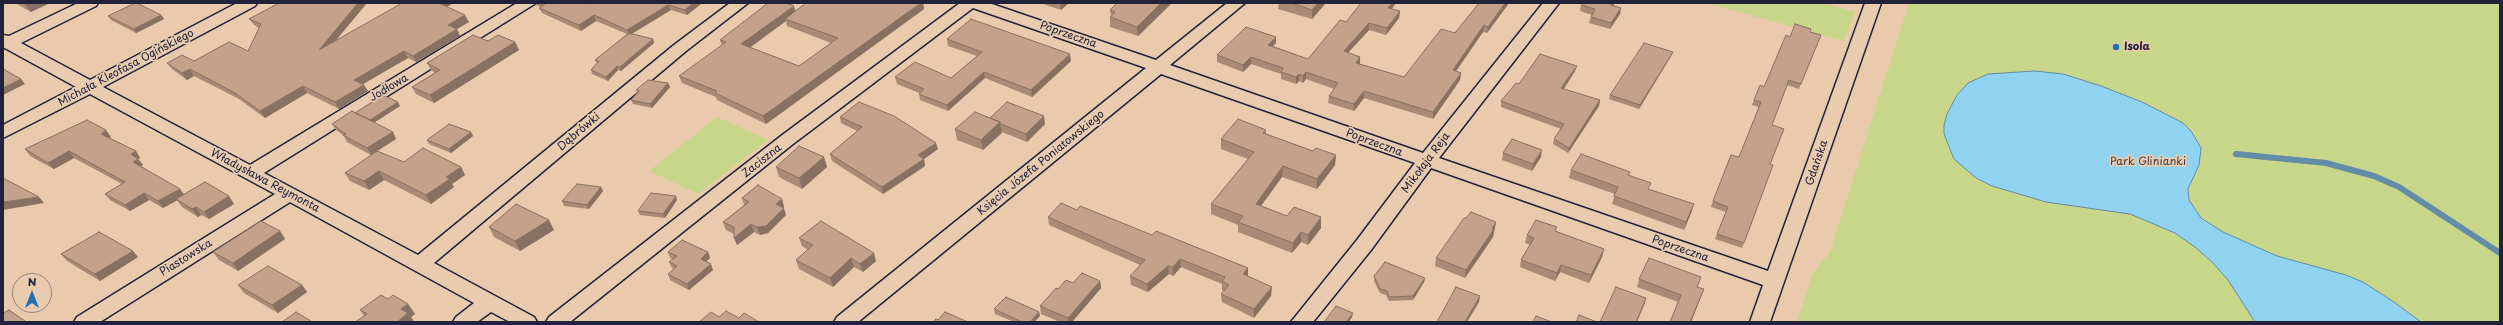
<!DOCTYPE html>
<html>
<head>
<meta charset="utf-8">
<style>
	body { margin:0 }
	#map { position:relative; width:2503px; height:325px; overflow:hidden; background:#eacaac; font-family:"Playpen Sans",sans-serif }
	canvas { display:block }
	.frame { position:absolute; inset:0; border:4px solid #22223b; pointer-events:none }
	.north { position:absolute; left:12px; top:273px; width:40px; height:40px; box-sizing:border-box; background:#e9cbaf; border:1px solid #998781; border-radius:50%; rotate:0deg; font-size:11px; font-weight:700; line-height:16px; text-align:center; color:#22223b }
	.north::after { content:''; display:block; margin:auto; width:14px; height:18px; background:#1f6fb2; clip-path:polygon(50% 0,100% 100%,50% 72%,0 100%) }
</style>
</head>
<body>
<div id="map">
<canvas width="2503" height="325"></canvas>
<div class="frame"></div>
<div class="north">N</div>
</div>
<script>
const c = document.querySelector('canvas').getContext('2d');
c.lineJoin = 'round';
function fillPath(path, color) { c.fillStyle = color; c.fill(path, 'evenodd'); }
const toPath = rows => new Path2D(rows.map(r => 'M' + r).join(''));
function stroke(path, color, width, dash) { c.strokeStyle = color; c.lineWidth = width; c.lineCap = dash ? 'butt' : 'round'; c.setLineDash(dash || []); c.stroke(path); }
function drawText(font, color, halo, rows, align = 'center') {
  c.font = font + ' "Playpen Sans",sans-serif'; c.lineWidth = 3.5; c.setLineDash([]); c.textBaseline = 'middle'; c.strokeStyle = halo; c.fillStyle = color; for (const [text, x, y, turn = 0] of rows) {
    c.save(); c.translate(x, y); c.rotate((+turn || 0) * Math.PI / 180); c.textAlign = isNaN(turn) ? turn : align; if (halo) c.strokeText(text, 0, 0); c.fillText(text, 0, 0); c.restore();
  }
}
fillPath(toPath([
	[1706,3,1822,3,1855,12,1844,41],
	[1909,3,2500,3,2500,322,1797,322,1813,273,1830,252],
	[717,117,768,140,698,194,649,171]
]), '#c8d68a');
const water = toPath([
	[2035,71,2063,74,2101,86,2142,102,2183,123,2191,131,2201,148,2199,165,2188,189,2189,200,2201,218,2223,232,2277,256,2346,275,2363,282,2394,302,2421,322,2255,322,2228,280,2212,262,2195,247,2175,233,2130,214,2046,202,1992,186,1976,178,1954,159,1944,134,1944,125,1947,114,1957,95,1968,83,1988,74,2035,71]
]);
fillPath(water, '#8fd3f0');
stroke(water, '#638ca8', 1);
stroke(toPath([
	[2236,154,2326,163,2374,176,2399,187,2500,253]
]), '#638ca8', 6);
const street = toPath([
	[78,3,98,3,96,6,21,43,90,80,237,3,257,3,255,6,103,87,250,165,517,3,536,3,264,173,418,255,674,45,730,3,748,3,686,51,434,263,534,317,537,322,510,322,491,312,477,322,453,322,456,317,474,303,290,202,100,322,74,322,77,317,275,194,90,94,3,138,3,125,76,87,3,47,3,35,9,36,78,3],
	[960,3,989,3,1156,60,1227,3,1245,3,1170,65,1423,153,1543,3,1559,3,1439,158,1768,271,1865,3,1881,3,1770,322,1750,322,1763,285,1431,168,1371,250,1313,322,1291,322,1357,240,1415,163,1161,74,858,322,834,322,837,317,1146,68,973,8,793,144,570,322,546,322,549,317,781,136,960,3]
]);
stroke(street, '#22223b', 3);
fillPath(street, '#e9cbaf');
fillPath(toPath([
	[15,3,50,3,31,12],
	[279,3,367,3,336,40,453,3,447,7,469,22,457,29,460,36,416,62,408,58,363,84,368,91,339,109,307,93,265,118,239,99,194,76,187,80,172,69,167,63,194,61,248,51,259,28,254,25,249,19],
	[535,3,588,3,590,4,701,4,687,15,671,10,632,34,653,39,654,43,621,71,618,70,608,81,592,74,591,70,597,64,595,60,627,34,596,21,581,31,542,13,539,8,541,7,536,5],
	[806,3,923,3,924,9,766,124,717,100,716,97,682,83,679,76,722,45,720,40,795,11],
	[786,21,787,26,831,43,799,66,750,47],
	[1040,3,1069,3,1061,10],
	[1172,3,1138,36,1110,27,1110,17,1111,16,1110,10],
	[1279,3,1325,3,1325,4,1312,19,1278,9],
	[1479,3,1509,3,1487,33,1483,32,1456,71,1461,73,1460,80,1433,119,1364,98,1354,111,1328,103,1329,96,1334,89,1306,79,1303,83,1299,81,1296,84,1281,79,1281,74,1251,64,1243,72,1217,62,1217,55,1276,43,1273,46,1308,59,1346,22,1392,9,1400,11,1399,18,1386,35,1369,30,1348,53,1360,57,1360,64,1404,77,1455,33],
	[1581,5,1613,6,1621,8,1620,14,1610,29,1589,23,1591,17,1592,15,1580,11],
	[161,15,164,19,136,33,111,20,108,16],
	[1810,32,1821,35,1799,89,1787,85,1772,125,1770,164,1773,165,1742,248,1715,239,1726,212,1711,207,1713,201,1739,157,1759,107,1752,105,1754,100,1764,87],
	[947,39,1071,61,1032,97,985,78,948,111,920,100,919,93,897,84,895,77,951,78,977,56,948,46],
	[488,41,515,42,519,50,434,103,416,94,412,87,435,73,431,70,427,63],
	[1673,52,1671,56,1639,109,1609,99,1610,95],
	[1575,71,1564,89,1600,100,1599,106,1568,153,1553,144,1554,139,1561,129,1501,107,1501,101,1519,84],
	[668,83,670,87,652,108,633,104,631,100,638,93,636,90],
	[400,106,374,123,393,132,396,139,371,155,347,142,344,136,336,130,332,124,355,113],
	[840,117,938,149,924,159,925,166,883,194,832,161,830,154,857,131,841,123],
	[990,118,1045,124,1027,142,1002,132,983,150,957,140,955,129],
	[1266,130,1266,134,1313,151,1336,155,1335,165,1317,189,1282,177,1261,206,1321,228,1308,245,1301,242,1292,253,1238,232,1238,225,1211,214,1211,204,1248,159,1221,149,1221,139],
	[473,136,451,153,429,144,427,140],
	[111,137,109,138,136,151,140,158,138,159,143,165,141,166,184,195,234,204,209,219,201,215,198,217,182,207,177,200,163,208,149,200,130,211,110,200,105,194,122,184,74,158,54,169,30,156,25,149],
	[1503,153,1541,157,1532,171,1502,160],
	[824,157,827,167,802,189,779,177,776,167],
	[404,162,461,167,465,175,452,184,454,187,431,204,384,180,369,190,350,181,345,173],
	[1571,170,1630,172,1629,175,1649,189,1692,211,1684,230,1612,204,1615,194,1569,178],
	[601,187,603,191,589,209,564,206,562,201],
	[742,198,782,199,784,207,783,208,786,215,768,233,760,235,754,232,737,245,734,234,726,230,723,222,744,205],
	[677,200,665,218,640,215,638,211],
	[1077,210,1248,268,1248,276,1271,296,1254,318,1222,302,1221,294,1224,291,1222,290,1222,284,1181,267,1173,276,1169,274,1148,292,1131,285,1130,276,1140,265,1049,225,1048,217],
	[1466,218,1496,222,1493,237,1465,278,1435,266,1436,258],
	[489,227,554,230,520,251,494,237],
	[280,231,285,239,238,271,219,260,213,252],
	[1556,232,1604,249,1602,257,1589,283,1560,272,1555,281,1520,267,1521,260,1530,245,1525,243,1527,235],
	[799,238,876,261,863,272,854,267,833,287,799,269,796,260,808,250,802,246],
	[668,252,708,252,710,258,706,262,713,270,689,290,670,280,668,274,674,269,672,268,669,262,673,259,670,258],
	[61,254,138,257,100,281,67,261],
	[1374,276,1425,278,1424,282,1413,300,1389,301,1386,295,1380,293,1374,281],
	[1639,279,1698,287,1701,297,1691,322,1670,322,1678,302,1637,287],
	[1100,281,1101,288,1072,322,1060,322,1041,314,1040,306,1058,289,1073,283],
	[238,285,302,285,307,292,278,313,244,293],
	[388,299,408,304,415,314,411,317,414,322,355,322,364,316,360,310],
	[994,309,1039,312,1040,316,1034,322,1014,322,995,314]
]), '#a88a77');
fillPath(toPath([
	[24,3,50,3,31,12],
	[358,3,367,3,322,57,319,50],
	[439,3,453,3,442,10],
	[693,3,700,3,701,4,687,15,685,10],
	[921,3,923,3,924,9,766,124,763,116],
	[1060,3,1069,3,1061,10],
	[1161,3,1172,3,1138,36,1137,27],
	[1318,3,1325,3,1325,4,1312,19,1312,10],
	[1392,3,1396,3,1388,14,1388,8],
	[1505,3,1509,3,1487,33,1488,27],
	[1612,3,1615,3,1609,11,1611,5],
	[668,5,671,10,629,35,627,30],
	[794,6,796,13,785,19,786,21,744,52,741,44],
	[1621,8,1620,14,1610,29,1611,23],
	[1400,11,1399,18,1386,35,1387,28],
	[161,15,164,19,136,33,134,29],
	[465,15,469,22,452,32,448,25],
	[594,15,596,21,581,31,579,25],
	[1369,23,1369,30,1343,58,1344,51],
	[1484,25,1483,32,1452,77,1453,70],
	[457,29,460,36,416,62,413,56],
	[1276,37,1276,43,1268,51,1268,45],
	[653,39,654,43,621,71,620,67],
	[515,42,519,50,434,103,430,95],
	[404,51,408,58,358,87,354,80],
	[1673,52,1671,56,1639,109,1640,105],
	[1070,54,1071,61,1032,97,1031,90],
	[1251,57,1251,64,1243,72,1243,65],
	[1360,57,1360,64,1356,63],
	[617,66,618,70,608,81,606,77],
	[1577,66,1575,71,1560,94,1561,88],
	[190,69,194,76,187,80,182,73],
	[984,72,985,78,948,111,947,105],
	[1306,72,1306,79,1303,83,1303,76],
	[1461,73,1460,80,1433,119,1433,112],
	[1299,74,1299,81,1296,84,1296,77],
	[21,79,25,84,3,95,3,88],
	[668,83,670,87,652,108,650,104],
	[364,85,368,91,339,109,335,102],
	[303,86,307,93,265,118,260,111],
	[1364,91,1364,98,1354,111,1354,104],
	[1600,100,1599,106,1568,153,1569,148],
	[398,102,400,106,370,125,368,121],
	[1044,116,1045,124,1027,142,1026,134],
	[1000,122,1002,133,983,150,981,140],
	[106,130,111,137,106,140,101,134],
	[393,132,396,139,371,155,367,148],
	[471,132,473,136,451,153,449,149],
	[936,143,938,149,924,159,925,166,883,194,882,187,918,155],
	[1542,150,1541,157,1532,171,1533,164],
	[69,151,74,158,54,169,48,163],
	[136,151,140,158,138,159,143,165,138,168,133,162,131,154],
	[1336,155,1335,165,1317,189,1317,179],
	[824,157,827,167,802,189,799,178],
	[1283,166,1282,177,1255,214,1256,204],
	[461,167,465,175,452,184,454,187,431,204,426,195,446,177],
	[379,171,384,180,369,190,364,181],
	[601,187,603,191,589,209,587,205],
	[180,189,185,196,163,208,158,201],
	[144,193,149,200,130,211,125,205],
	[229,196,234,204,209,219,204,212],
	[676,196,677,200,665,218,663,214],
	[39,197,44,203,3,210,3,202],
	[782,199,784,207,778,212,776,204],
	[1694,204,1692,211,1684,230,1686,222],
	[196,207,201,215,198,217,192,209],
	[784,208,786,215,768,233,760,235,757,227],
	[1321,217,1321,228,1308,245,1308,235],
	[549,220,554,230,520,251,515,241],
	[1496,222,1493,237,1465,278,1466,270],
	[751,224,754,232,737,245,734,238],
	[280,231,285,239,238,271,233,263],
	[1301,232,1301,242,1292,253,1293,243],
	[1604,249,1602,257,1589,283,1591,275],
	[133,251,138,257,100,281,95,274],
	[708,252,710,258,703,264,701,259],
	[874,253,876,261,863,272,860,264],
	[851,258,854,267,833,287,830,278],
	[1180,259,1181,267,1173,276,1173,267],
	[711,264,713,270,689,290,687,284],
	[1561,265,1560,272,1555,281,1557,273],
	[1168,266,1169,274,1148,292,1147,284],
	[1248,268,1248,276,1243,274],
	[1425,278,1424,282,1413,300,1413,296],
	[1100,281,1101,288,1072,322,1068,322,1068,318],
	[302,285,307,292,278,313,272,305],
	[1272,287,1271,296,1254,318,1254,309],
	[1704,289,1691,322,1690,322],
	[1480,296,1479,302,1467,322,1465,322],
	[1646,298,1645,303,1637,322,1636,322],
	[408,304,415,314,411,317,414,322,397,322,401,309],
	[1039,312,1040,316,1034,322,1030,322],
	[1353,313,1352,317,1349,322,1346,322]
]), '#887161');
const building = toPath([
	[135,3,137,3,161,15,134,29,108,16,135,3],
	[279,3,358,3,319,50,402,3,439,3,465,15,448,25,457,29,413,56,404,51,354,80,364,85,335,102,303,86,260,111,235,93,190,69,182,73,167,63,182,55,194,61,229,42,248,51,261,24,249,19,279,3],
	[543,3,588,3,590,4,592,3,693,3,685,10,668,5,627,30,594,15,579,25,539,8,545,4,543,3],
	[768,3,786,3,794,6,741,44,799,66,838,38,785,19,806,3,921,3,763,116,715,93,717,91,679,76,726,42,720,40,768,3],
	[1117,3,1161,3,1137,27,1110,17,1115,12,1110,10,1117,3],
	[1291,3,1318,3,1312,10,1291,3],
	[1361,3,1392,3,1388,8,1400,11,1387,28,1369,23,1344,51,1360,57,1356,63,1404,77,1441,29,1455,33,1479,3,1505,3,1488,27,1484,25,1453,70,1461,73,1433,112,1364,91,1354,104,1329,96,1338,83,1306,72,1303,76,1299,74,1296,77,1281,72,1283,68,1251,57,1243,65,1217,55,1246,27,1276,37,1268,45,1308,59,1340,20,1346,22,1361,3],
	[1582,3,1612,3,1611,5,1621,8,1611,23,1591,17,1595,9,1581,5,1582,3],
	[971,19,1070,54,1031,90,984,72,947,105,919,94,924,89,895,77,915,62,951,78,982,52,947,39,971,19],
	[1795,24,1811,29,1810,32,1821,35,1801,84,1789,80,1772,125,1784,129,1770,164,1773,165,1744,243,1717,234,1728,207,1713,201,1731,155,1739,157,1761,102,1754,100,1760,85,1764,87,1786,35,1790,37,1795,24],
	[629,33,653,39,620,67,617,66,606,77,591,70,599,61,595,60,629,33],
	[473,35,488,41,498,35,515,42,430,95,412,87,440,70,427,63,473,35],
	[1644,43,1673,52,1640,105,1610,95,1644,43],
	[1540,54,1577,66,1561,88,1600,100,1569,148,1554,139,1564,124,1501,101,1516,83,1519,84,1540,54],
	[3,69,21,79,3,88,3,69],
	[648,80,668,83,650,104,631,100,639,91,636,90,648,80],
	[383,95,398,102,370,120,355,113,383,95],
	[859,102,894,116,936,143,918,155,924,159,882,187,830,154,862,127,840,117,859,102],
	[1007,102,1044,116,1026,134,1001,124,1000,122,990,118,1007,102],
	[352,111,393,132,367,148,343,135,346,134,332,124,352,111],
	[975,112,1000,122,981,140,955,129,975,112],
	[1238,119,1266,130,1263,133,1313,151,1316,148,1336,155,1317,179,1283,166,1256,204,1287,216,1294,207,1321,217,1308,235,1301,232,1293,243,1238,222,1243,216,1211,204,1254,152,1221,139,1238,119],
	[87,120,106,130,101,134,136,151,131,154,138,159,133,162,180,189,158,201,144,193,125,205,105,194,125,182,69,151,48,163,25,149,87,120],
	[449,124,471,132,449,149,427,140,449,124],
	[1512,139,1542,150,1533,164,1503,153,1512,139],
	[799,146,824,157,799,178,776,167,799,146],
	[423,148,461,167,446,177,450,179,426,195,379,171,364,181,345,173,377,151,404,162,423,148],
	[1581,154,1630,172,1628,175,1651,183,1648,189,1694,204,1686,222,1614,196,1618,187,1571,170,1581,154],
	[3,178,39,197,3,202,3,178],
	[205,182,229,196,204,212,196,207,192,209,176,199,205,182],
	[577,184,601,187,587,205,562,201,577,184],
	[758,185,782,199,776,204,784,208,766,226,757,227,751,224,734,238,734,227,723,222,749,202,742,198,758,185],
	[651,193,676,196,663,214,638,211,651,193],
	[1061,203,1077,210,1080,206,1152,235,1156,231,1248,268,1243,274,1272,287,1254,309,1221,294,1229,285,1222,281,1225,277,1180,259,1173,267,1168,266,1147,284,1130,276,1145,260,1048,217,1061,203],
	[516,204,549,220,515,241,489,227,516,204],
	[1471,212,1496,222,1492,229,1494,229,1466,270,1436,258,1464,218,1466,218,1471,212],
	[1536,220,1557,227,1555,231,1604,249,1591,275,1561,265,1557,273,1521,260,1534,238,1527,235,1536,220],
	[261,221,280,231,233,263,213,252,261,221],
	[821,221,874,253,860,264,851,258,830,278,796,260,813,245,799,238,821,221],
	[99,232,133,251,95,274,61,254,99,232],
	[682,240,708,252,701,259,711,264,687,284,668,274,677,266,669,262,677,256,668,252,682,240],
	[1649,258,1701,277,1697,287,1704,289,1690,322,1670,322,1681,295,1639,279,1649,258],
	[1385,262,1425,278,1413,296,1389,297,1387,291,1380,289,1374,276,1385,262],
	[268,266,302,285,272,305,238,285,268,266],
	[1082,273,1100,281,1068,318,1040,306,1056,288,1058,289,1066,280,1073,283,1082,273],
	[1456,287,1480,296,1465,322,1437,322,1456,287],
	[1616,287,1646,298,1636,322,1600,322,1616,287],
	[381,295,388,299,393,295,408,304,401,309,408,313,397,322,355,322,367,314,360,310,381,295],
	[1006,297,1039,312,1030,322,1022,322,994,309,1006,297],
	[1336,306,1353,313,1346,322,1324,322,1336,306],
	[9,310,25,321,23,322,3,322,3,313,9,310],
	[726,311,739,318,744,313,759,322,699,322,711,312,719,317,726,311],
	[296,312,311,321,310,322,282,322,296,312],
	[945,312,968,322,933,322,936,319,938,320,945,312],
	[1579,315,1597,322,1576,322,1579,315],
	[1536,316,1552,322,1533,322,1536,316]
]);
fillPath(building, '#c3a18a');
stroke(building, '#887161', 1);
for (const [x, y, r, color] of [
	[2116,47,4,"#1f6fb2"]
]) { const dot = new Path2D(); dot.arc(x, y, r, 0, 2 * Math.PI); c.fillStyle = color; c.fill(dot); stroke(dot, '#e9cbaf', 1.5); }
drawText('11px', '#22223b', '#e9cbaf', [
	["Poprzeczna",1068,35,19],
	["Michała Kleofasa Ogińskiego",126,68,-28],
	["Jodłowa",389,88,-31],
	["Dąbrówki",579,132,-40],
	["Poprzeczna",1374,143,20],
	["Zaciszna",762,161,-38],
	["Księcia Józefa Poniatowskiego",1041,163,-39],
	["Mikołaja Reja",1426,163,-53],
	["Gdańska",1817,163,-71],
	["Władysława Reymonta",265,181,28],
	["Poprzeczna",1680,249,19],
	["Piastowska",186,258,-32]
]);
drawText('bold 11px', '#22223b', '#e9cbaf', [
	["Isola",2124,47]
], 'left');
drawText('11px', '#3b3d47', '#e9cbaf', [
	["Park Glinianki",2148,162]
]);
</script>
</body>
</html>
